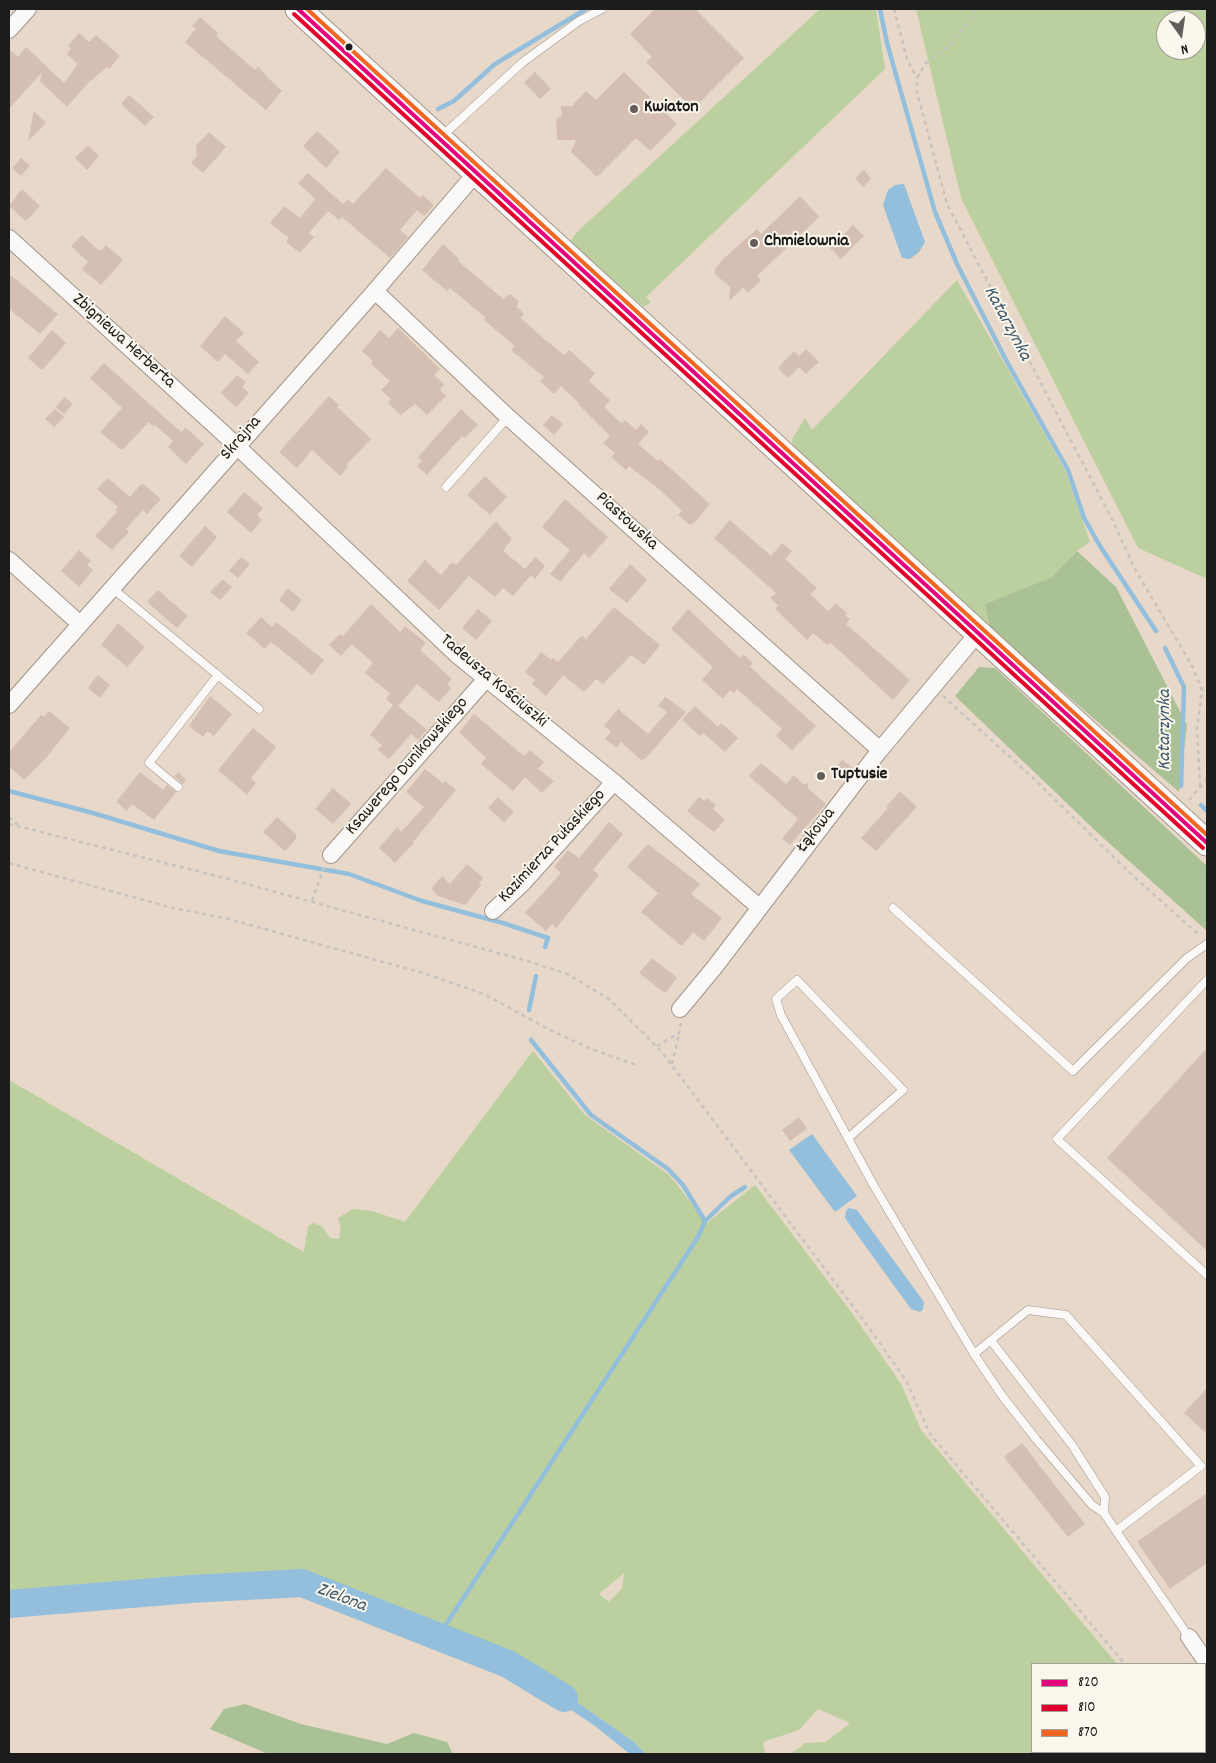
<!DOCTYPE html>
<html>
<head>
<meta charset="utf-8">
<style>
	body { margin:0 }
	#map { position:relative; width:1216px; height:1763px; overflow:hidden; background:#e7d8c9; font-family:Dekko,sans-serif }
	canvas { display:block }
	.frame { position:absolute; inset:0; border:10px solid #1c1c1c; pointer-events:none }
	.legend { position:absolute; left:1031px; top:1663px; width:175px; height:90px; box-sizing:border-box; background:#fbf7ec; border:1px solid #a29f99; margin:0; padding:6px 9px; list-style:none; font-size:15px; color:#1c1c1c }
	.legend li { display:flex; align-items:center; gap:10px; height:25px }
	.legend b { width:25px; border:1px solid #a29f99 }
	.north { position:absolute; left:1156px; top:10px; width:50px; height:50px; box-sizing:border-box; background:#fbf7ec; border:1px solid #a29f99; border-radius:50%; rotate:166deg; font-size:14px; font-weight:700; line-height:20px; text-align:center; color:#1c1c1c }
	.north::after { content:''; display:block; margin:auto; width:18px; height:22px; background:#635e59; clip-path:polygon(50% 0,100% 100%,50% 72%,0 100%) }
</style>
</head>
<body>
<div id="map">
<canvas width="1216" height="1763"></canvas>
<div class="frame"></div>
<ul class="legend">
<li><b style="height:6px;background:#e5007d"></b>820</li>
<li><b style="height:6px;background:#e4002b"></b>810</li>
<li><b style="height:6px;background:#f26522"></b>870</li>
</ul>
<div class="north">N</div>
</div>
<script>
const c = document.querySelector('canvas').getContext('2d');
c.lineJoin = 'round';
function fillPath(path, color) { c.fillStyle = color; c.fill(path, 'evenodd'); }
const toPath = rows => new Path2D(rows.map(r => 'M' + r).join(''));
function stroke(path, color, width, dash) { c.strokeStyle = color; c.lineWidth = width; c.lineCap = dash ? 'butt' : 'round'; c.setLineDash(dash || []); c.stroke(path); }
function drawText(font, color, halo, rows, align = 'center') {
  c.font = font + ' Dekko,sans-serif'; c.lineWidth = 4; c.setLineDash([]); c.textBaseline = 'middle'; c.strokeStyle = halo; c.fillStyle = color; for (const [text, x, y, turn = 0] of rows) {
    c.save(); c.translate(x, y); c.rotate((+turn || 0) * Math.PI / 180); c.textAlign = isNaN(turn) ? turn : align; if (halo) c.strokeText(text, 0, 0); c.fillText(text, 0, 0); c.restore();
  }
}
fillPath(toPath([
	[820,9,876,9,885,69,646,297,651,302,644,307,570,243,576,233],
	[916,9,1207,9,1207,579,1138,548,961,198],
	[1166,20,1196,20,1196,50,1166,50],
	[957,280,1065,470,1090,542,1077,551,1052,577,985,604,990,629,792,447,792,439,805,418,812,430],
	[533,1051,585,1115,669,1175,707,1223,755,1185,852,1313,901,1384,921,1430,1117,1664,1032,1664,1032,1752,1119,1752,1115,1754,791,1754,805,1743,826,1742,850,1723,818,1709,799,1730,763,1742,765,1754,646,1754,634,1742,597,1716,524,1667,496,1654,437,1633,314,1582,278,1579,9,1599,9,1080,304,1252,308,1226,313,1223,322,1226,330,1238,339,1239,341,1227,338,1218,353,1209,372,1211,405,1222],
	[624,1573,622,1588,609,1602,599,1594]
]), '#bbd09e');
fillPath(toPath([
	[1077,551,1116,587,1187,725,1179,792,990,629,985,604,1052,577],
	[979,667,995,668,1207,866,1207,931,1100,835,955,696],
	[245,1704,301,1724,387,1744,414,1733,447,1742,453,1754,268,1754,210,1729,224,1709]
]), '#aac195');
fillPath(toPath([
	[904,184,925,242,919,252,910,259,902,258,883,205,888,190,895,185],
	[812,1134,857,1196,835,1212,789,1150],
	[849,1208,857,1210,924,1302,923,1309,920,1312,911,1309,845,1218,846,1211],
	[536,1674,597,1716,634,1742,646,1754,630,1754,595,1726,531,1683]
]), '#93bfdd');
stroke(toPath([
	[880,9,887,43,935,212,957,264,1007,362,1068,470,1084,518,1100,546,1156,631],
	[438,109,454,101,495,64,586,9],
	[1165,648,1184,687,1181,786],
	[9,791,93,813,219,851,349,874,422,901,503,923,548,938,545,947],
	[1201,805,1207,811],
	[529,1010,536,976],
	[531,1040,591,1115,668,1169,683,1185,705,1221],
	[438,1637,698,1237,705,1221,731,1196,745,1187]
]), '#93bfdd', 4.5);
stroke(toPath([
	[9,1604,191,1589,302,1583,508,1664,564,1698]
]), '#93bfdd', 28);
fillPath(toPath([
	[655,9,695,9,744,58,693,109,646,62,652,57,630,34],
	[200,17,218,33,216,36,255,70,258,66,268,78,282,91,266,110,185,42,196,29,192,26],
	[79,33,89,42,96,35,120,56,109,69,107,67,89,82,67,107,40,81,42,72,9,109,9,49,18,57,26,47,64,83,78,64,67,54,71,48,68,46],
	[535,72,551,89,540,99,524,82],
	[624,72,677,124,650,151,636,138,597,177,571,152,576,140,557,140,556,119,562,116,561,106,572,106,586,91,596,100],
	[129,95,154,117,145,126,121,104],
	[34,111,46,123,28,141],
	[317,131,340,152,326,168,303,146],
	[209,132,226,147,203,173,191,163,197,156,196,146],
	[88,145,99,156,87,170,75,158],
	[21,158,30,166,21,176,12,168],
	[386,168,420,198,423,195,434,205,424,216,417,210,400,230,408,237,390,258,342,217,339,220,328,211,309,233,314,237,300,253,286,242,289,238,270,223,284,206,300,218,315,199,298,183,308,173,343,204,348,199,353,204],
	[864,170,871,179,863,187,855,178],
	[22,189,40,206,26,221,9,206],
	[800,196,819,217,757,276,761,280,748,293,743,288,729,301,730,287,715,274,715,269,722,260,757,229,761,234],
	[853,225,864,236,841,259,830,248],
	[82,235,98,250,102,250,106,245,123,260,101,285,82,269,88,262,71,246],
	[443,244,459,259,458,261,503,299,510,294,519,302,516,306,524,314,521,318,543,338,564,355,569,350,595,373,589,381,610,400,604,407,621,423,625,420,636,430,641,424,649,432,638,444,658,461,660,459,710,504,695,522,690,525,678,515,682,511,659,489,629,466,626,470,611,457,615,453,603,443,610,436,579,405,580,404,561,386,554,394,540,381,544,377,511,350,515,346,484,320,486,318,450,288,447,291,422,270],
	[9,274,58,314,40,334,9,309],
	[225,316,244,333,236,341,259,362,248,374,225,354,218,362,200,346],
	[398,328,440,369,434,375,444,384,440,390,446,396,427,415,415,404,401,415,388,403,391,399,381,390,390,381,371,364,373,361,362,351,380,330,389,338],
	[52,330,66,343,42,370,28,358],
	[806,349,819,362,806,374,799,367,788,378,778,368,794,351,799,356],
	[104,363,173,425,182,432,185,427,204,444,186,464,168,447,173,441,155,425,153,427,149,422,122,450,100,432,122,408,90,378],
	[237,375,246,382,242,387,249,393,236,407,221,393],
	[329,396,339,405,337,407,371,439,346,465,348,467,340,476,312,450,297,468,279,452],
	[65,397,73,404,64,414,55,407],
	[55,409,64,417,54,427,45,419],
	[461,409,478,425,465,438,462,436,427,475,417,466,422,461,418,457],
	[552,415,563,424,554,435,543,425],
	[485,476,507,497,490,515,467,495],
	[108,478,130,497,142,483,161,499,147,514,143,510,126,529,129,532,112,550,95,536,117,512,115,510,118,507,97,489],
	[244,492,263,508,257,515,262,520,251,533,227,512],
	[565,499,608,537,589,558,584,553,560,582,550,574,570,550,542,527],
	[730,520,771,556,782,543,792,551,785,559,817,588,810,594,828,611,836,603,847,613,845,615,850,619,846,624,910,680,893,700,830,642,828,645,813,633,807,640,775,609,778,605,770,598,776,593,714,538],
	[496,521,512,539,503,551,525,569,535,557,545,566,535,579,531,575,513,596,503,588,495,597,469,576,439,610,407,581,425,560,441,575,452,562,456,565],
	[205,526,217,537,192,567,179,556],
	[79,550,91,561,87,565,93,570,79,587,61,571],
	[241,557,250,564,238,578,229,571],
	[630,564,647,580,627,603,609,589],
	[223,579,232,587,220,600,210,592],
	[288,588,302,600,293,612,279,600],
	[158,590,188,616,177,628,147,602],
	[371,604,400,632,405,626,426,643,420,650,452,679,447,684,451,688,439,702,417,684,398,706,427,730,418,740,411,734,389,759,378,750,382,745,370,735,393,705,386,699,390,693,365,673,373,663,352,644,341,656,329,645,340,634,343,636],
	[614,607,660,645,644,665,631,655,603,684,596,679,584,692,563,675,546,696,532,684,535,680,525,672,541,652,551,660,553,658,558,662,582,635,586,639],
	[478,609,492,621,476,640,462,628],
	[688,609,740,658,743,654,753,663,750,667,816,726,792,750,776,736,782,729,737,689,734,693,730,690,723,699,702,680,713,667,671,629],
	[261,617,272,627,276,622,324,660,312,675,271,642,265,649,246,633],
	[118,623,145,647,127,667,101,645],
	[98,675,110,685,100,698,88,688],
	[210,696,232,714,214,736,207,731,203,737,189,726],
	[665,697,686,712,646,758,641,760,621,742,617,748,605,739,611,732,604,726,618,709,648,734,667,712,658,706],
	[695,706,718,727,721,723,738,738,725,752,703,733,700,736,682,720],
	[49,711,70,728,45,759,24,780,9,766,9,752,41,715,44,717],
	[474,714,524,756,530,750,544,762,538,769,554,781,542,793,525,777,513,791,481,764,486,758,459,732],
	[253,728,276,747,251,778,256,783,247,795,218,770],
	[842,760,853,768,844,781,833,772],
	[761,763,786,784,794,775,803,784,808,783,808,788,826,804,790,845,782,839,798,819,749,776],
	[425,769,443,783,445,781,456,790,413,842,414,843,395,863,379,848,397,827,401,832,424,807,406,792],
	[140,772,163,790,167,785,176,792,154,820,132,804,127,811,116,802],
	[178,772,186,780,183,784,174,776],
	[333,788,351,804,333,824,315,809],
	[900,791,917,807,876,851,861,838,888,808,886,807],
	[498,797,514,812,504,822,488,808],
	[699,797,704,801,707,798,716,805,713,809,725,820,714,832,687,811],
	[277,817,296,834,296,839,285,851,263,832],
	[609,822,623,834,593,870,599,875,574,906,556,928,552,924,546,931,525,913,561,873,554,867,568,850,579,858],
	[648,844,700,884,691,894,722,918,704,941,693,932,682,946,641,912,658,893,627,867],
	[467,864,484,878,479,883,481,885,465,905,438,896,431,889,442,876,450,884],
	[652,958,677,978,665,993,639,973],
	[1207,1048,1207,1251,1107,1158],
	[799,1117,807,1129,790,1141,782,1130],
	[1207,1388,1207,1434,1184,1413],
	[1022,1443,1085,1524,1068,1537,1004,1457],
	[1207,1493,1207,1563,1170,1589,1137,1542]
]), '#d4bfb2');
const service = toPath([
	[442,136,523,62,579,21,602,9],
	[446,487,508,417],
	[112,588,259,709],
	[178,787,149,763,218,675],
	[893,908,1073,1071,1187,958,1207,944],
	[1207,980,1057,1139,1207,1275],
	[848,1138,903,1090,797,980,776,999,781,1015,874,1186,974,1354],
	[992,1342,1072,1445,1105,1497,1104,1513],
	[1116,1531,1201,1466,1066,1315,1028,1310,974,1354,1003,1397,1036,1439,1092,1505,1104,1513,1116,1531,1189,1637]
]);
const minor = toPath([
	[9,30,28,9],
	[9,238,223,433,457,655,614,782,759,907],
	[375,291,508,417,880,750],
	[9,560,80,624],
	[9,705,375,291,476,173],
	[331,855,486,679],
	[493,911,522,884,614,782],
	[680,1009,714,968,880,750,978,633],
	[1189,1637,1207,1663]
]);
const primary = toPath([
	[298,9,1207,843]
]);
stroke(service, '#9e958c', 9);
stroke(minor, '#9e958c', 18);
stroke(primary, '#9e958c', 27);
stroke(toPath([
	[894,9,907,59,917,78],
	[976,9,970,21,949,46,926,63,917,78,917,92,947,204,1111,517,1135,569,1191,664,1202,690,1197,729,1200,786],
	[943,696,1032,777,1130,873,1200,936],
	[1189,800,1207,779],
	[9,817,18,825],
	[9,824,221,877,531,962,567,974,609,999,661,1051,861,1317,906,1380,930,1434,1125,1664],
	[9,863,173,908,225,918,423,973,484,994,550,1030,589,1048,636,1065],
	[312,901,324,867],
	[657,1046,679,1033,681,1023],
	[672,1064,679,1034],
	[1200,1752,1202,1754]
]), '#c6c3c0', 2.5, [4, 4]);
stroke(service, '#fbf9f7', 8);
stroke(minor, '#fbf9f7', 16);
stroke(primary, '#fbf9f7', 25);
stroke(toPath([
	[298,9,1207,843]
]), '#e5007d', 4);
stroke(toPath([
	[294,14,1203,848]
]), '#e4002b', 4);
stroke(toPath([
	[307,9,1207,835]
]), '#f26522', 4);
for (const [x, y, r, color] of [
	[349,47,4.5,"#1c1c1c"],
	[634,109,5,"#635e59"],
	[754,243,5,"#635e59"],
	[821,776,5,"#635e59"]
]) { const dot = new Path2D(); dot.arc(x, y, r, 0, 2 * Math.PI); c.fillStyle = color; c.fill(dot); stroke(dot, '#fbf7ec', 2); }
drawText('bold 18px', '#1c1c1c', '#fbf7ec', [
	["Kwiaton",644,109],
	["Chmielownia",764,243],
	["Tuptusie",831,776]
], 'left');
drawText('18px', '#1c1c1c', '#fbf7ec', [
	["Zbigniewa Herberta",123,342,42],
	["Skrajna",242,439,-49],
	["Piastowska",626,522,42],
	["Tadeusza Kościuszki",493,682,40],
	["Ksawerego Dunikowskiego",408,767,-49],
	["Łąkowa",817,831,-52],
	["Kazimierza Pułaskiego",553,847,-47]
]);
drawText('italic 19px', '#3d596c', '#fbf7ec', [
	["Katarzynka",1006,324,62],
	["Katarzynka",1166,730,-90],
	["Zielona",341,1599,21]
]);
</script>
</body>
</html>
